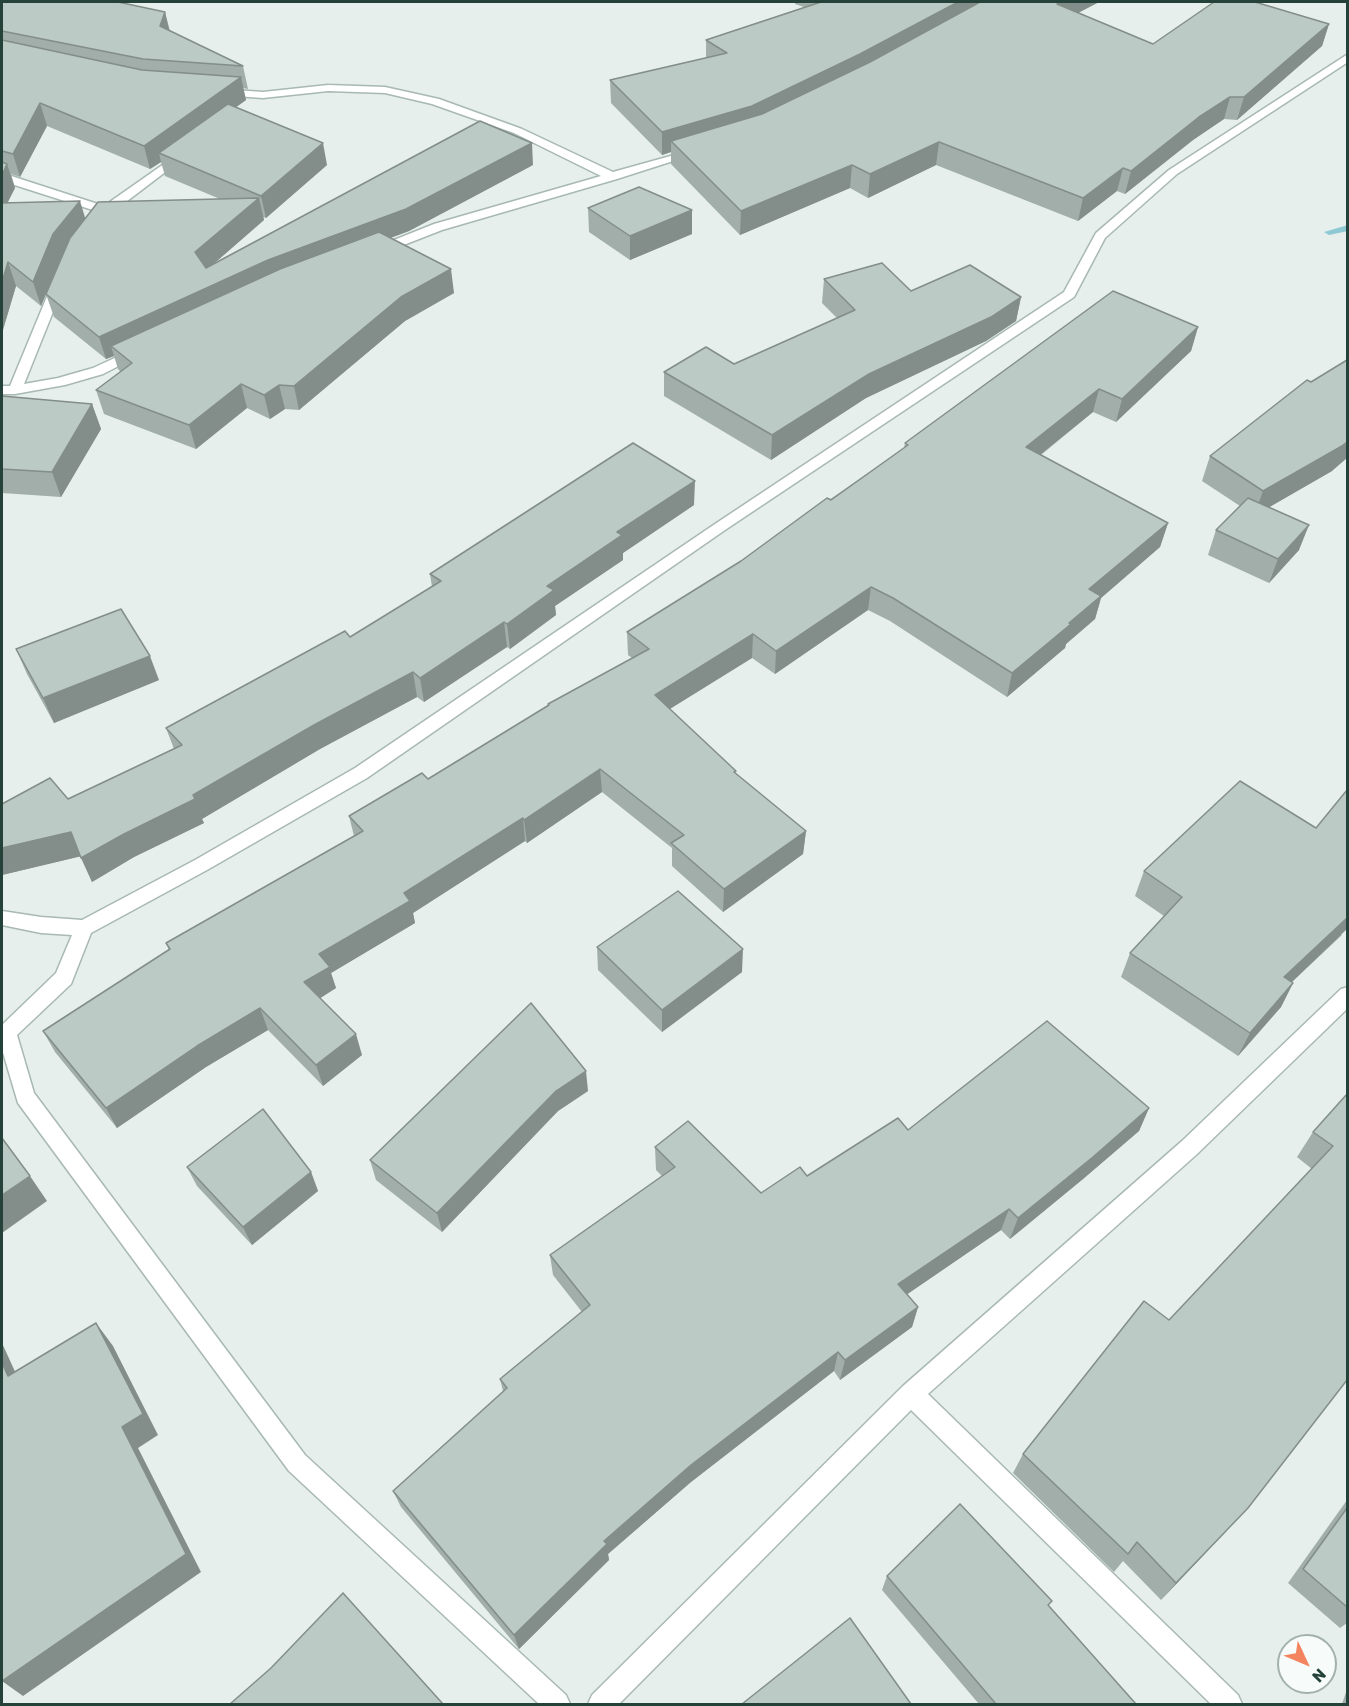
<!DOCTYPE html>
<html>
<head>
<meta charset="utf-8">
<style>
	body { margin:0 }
	#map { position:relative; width:1349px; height:1706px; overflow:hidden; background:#e6efeb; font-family:Rubik,sans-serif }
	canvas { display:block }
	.frame { position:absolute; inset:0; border:3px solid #24423a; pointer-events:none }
	.north { position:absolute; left:1277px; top:1634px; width:60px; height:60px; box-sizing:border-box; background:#f7fbf9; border:2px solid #a3b1ad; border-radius:50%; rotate:134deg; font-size:16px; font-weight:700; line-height:24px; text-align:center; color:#24423a }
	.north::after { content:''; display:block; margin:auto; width:21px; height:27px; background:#f4845f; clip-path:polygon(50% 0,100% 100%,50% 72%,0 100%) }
</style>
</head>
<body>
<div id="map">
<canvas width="1349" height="1706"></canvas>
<div class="frame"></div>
<div class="north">N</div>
</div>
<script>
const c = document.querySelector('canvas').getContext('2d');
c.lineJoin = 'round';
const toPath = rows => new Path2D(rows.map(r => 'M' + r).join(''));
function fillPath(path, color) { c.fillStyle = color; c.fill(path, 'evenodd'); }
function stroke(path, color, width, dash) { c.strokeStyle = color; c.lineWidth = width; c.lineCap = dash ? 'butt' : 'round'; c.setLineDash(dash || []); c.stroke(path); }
fillPath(toPath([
	[1348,225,1348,231,1329,235,1324,232,1348,225]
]), '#8ec9d4');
const minor = toPath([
	[1348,54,1348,62,1177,174,1105,238,1074,297,725,530,367,778,207,870,91,933,71,984,17,1035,34,1093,305,1455,566,1695,570,1704,539,1704,289,1471,18,1103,2,1049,2,1025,56,973,72,935,41,933,2,925,2,911,41,917,82,920,195,860,355,768,715,524,1064,292,1096,233,1169,170,1348,54],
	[328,85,385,87,439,99,522,129,613,172,692,150,698,153,617,179,442,230,378,255,374,254,372,251,374,248,434,224,601,176,514,133,432,104,385,93,328,91,263,98,221,95,216,92,221,89,263,92,328,85],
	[181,152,185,153,185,157,101,221,95,217,99,212,2,181,2,173,104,206,181,152],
	[59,278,65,282,24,384,58,378,93,368,132,350,137,349,144,353,103,374,65,385,15,394,2,394,2,386,10,386,53,282,59,278],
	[1348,987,1348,1008,1196,1155,928,1394,1238,1695,1242,1704,1211,1704,911,1410,619,1704,588,1704,592,1695,903,1386,1182,1141,1341,989,1348,987]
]);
stroke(minor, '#a8b8b2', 3);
fillPath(minor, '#fff');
fillPath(toPath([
	[2,2,165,12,170,31,243,66,248,89,243,88,246,100,236,107,327,165,266,218,263,217,264,220,213,264,533,165,409,231,390,238,454,293,405,321,299,410,285,409,270,419,247,408,196,449,104,414,96,390,121,372,118,369,114,356,106,359,54,317,46,294,61,258,41,306,16,286,2,333],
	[47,126,150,169,161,162,165,176,220,199,85,218,7,202,15,188,11,174,20,177],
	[795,2,1099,2,1078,13,1153,44,1329,24,1322,46,1237,120,1224,119,1193,140,1125,194,1117,191,1078,221,936,165,868,198,850,188,740,235,671,164,671,152,662,155,611,103,610,80,706,58,706,40,804,7,795,4],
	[588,208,692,210,692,234,630,260,589,232],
	[824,279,911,291,1021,297,1016,321,986,341,866,398,771,460,664,396,664,372,734,364,837,318,822,303],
	[1198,327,1191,351,1116,422,1093,412,1041,455,1168,523,1160,547,1101,598,1095,619,1066,644,1065,648,1007,697,890,621,868,610,775,674,752,658,670,709,736,774,806,831,803,854,723,912,672,866,672,848,602,792,527,843,525,841,413,913,415,923,331,973,336,988,320,998,362,1055,323,1086,268,1030,206,1067,117,1128,55,1052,43,1031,169,950,166,943,354,836,349,816,428,779,548,706,548,704,632,658,628,655,627,632,741,561,904,448,905,443],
	[2,396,92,404,101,429,61,497,2,493],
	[1210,456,1332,471,1269,507,1299,550,1269,583,1208,555,1216,530,1240,506,1202,481],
	[694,505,623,553,623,560,555,606,556,615,510,649,507,647,424,702,417,697,320,749,202,819,204,823,134,857,92,882,81,856,2,875,2,804,68,799,174,749,166,728,350,637,432,587,430,574],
	[16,649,159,680,54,723,27,674],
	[1144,871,1342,935,1292,982,1293,983,1281,1007,1238,1056,1121,977,1130,953,1164,916,1135,896],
	[597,947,742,972,662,1032,598,970],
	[588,1091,558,1111,442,1232,376,1180,370,1160],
	[1347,1094,1231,1526,1161,1600,1123,1561,1114,1572,1013,1473,1023,1454,1169,1320,1312,1169,1297,1157,1313,1132],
	[1149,1108,1139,1131,1083,1179,1010,1239,1001,1230,907,1294,918,1307,912,1327,840,1380,834,1371,691,1482,608,1554,609,1560,519,1649,401,1507,393,1491,503,1391,500,1379,582,1312,553,1275,550,1255,662,1176,656,1170,655,1147,761,1193,807,1176,908,1130],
	[187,1167,311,1172,318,1191,252,1245,197,1186],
	[1347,1500,1347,1623,1340,1628,1288,1583],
	[887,1576,1052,1601,1048,1606,1136,1704,979,1704,882,1590],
	[1347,1689,1347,1704,1342,1704]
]), '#a1aea9');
fillPath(toPath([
	[958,2,995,2,751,129,671,141,671,152,662,155,662,132],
	[1062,2,1099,2,1053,26,1057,4],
	[165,12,170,34,160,26],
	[1329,24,1322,46,1237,120,1244,97],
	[241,77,246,100,167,157,159,153,161,162,150,169,144,146],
	[1230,97,1224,119,1193,140,1125,194,1131,171,1199,117],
	[40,103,47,126,20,177,13,154],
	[939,142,936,165,868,198,870,174],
	[323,143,327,165,266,218,261,196],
	[532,143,533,165,409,231,273,282,111,346,114,356,106,359,99,337,268,260],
	[7,164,15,188,2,214,2,175],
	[852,165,850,188,740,235,741,211],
	[1123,168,1117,191,1078,221,1083,198],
	[259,198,264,220,201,275,195,252],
	[80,201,87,224,61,258,41,306,33,282,53,234],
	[692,210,692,234,630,260,630,236],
	[8,262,16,286,2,333,2,282],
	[451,269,454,293,405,321,299,410,294,386,401,297],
	[1021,297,1016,321,986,341,866,398,771,460,772,435,869,374],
	[1198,327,1191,351,1116,422,1122,399],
	[241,384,247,408,196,449,189,425],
	[279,385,285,409,270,419,264,395],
	[1099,389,1093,412,1021,470,1026,447],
	[92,404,101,429,61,497,52,472],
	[1347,442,1347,458,1332,471,1254,516,1263,491],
	[695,481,694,505,623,553,623,560,555,606,556,615,510,649,507,624,547,586,617,532],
	[1168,523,1160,547,1101,598,1095,619,1066,644,1065,648,1007,697,1012,673,1069,623,1089,589],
	[1309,525,1299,550,1269,583,1278,559],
	[871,587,868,610,775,674,776,651],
	[504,622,507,647,424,702,420,678],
	[753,634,752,658,655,718,655,695],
	[150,656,159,680,54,723,43,698],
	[413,672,417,697,320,749,202,819,204,823,134,857,92,882,81,858,314,725],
	[600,769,602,792,527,843,524,820],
	[523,818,525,841,413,913,415,923,331,973,336,988,311,1004,304,982,319,954,404,893],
	[806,831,803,854,723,912,724,889],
	[71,832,82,856,2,875,2,848],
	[1347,918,1347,929,1272,1001,1284,977],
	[743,949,742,972,662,1032,662,1010],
	[1293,983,1281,1007,1238,1056,1250,1033],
	[260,1008,268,1030,206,1067,117,1128,106,1108,197,1046],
	[356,1034,362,1055,323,1086,316,1065],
	[586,1071,588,1091,558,1111,442,1232,437,1213,556,1091],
	[1149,1108,1139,1131,1083,1179,1010,1239,1018,1218],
	[311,1172,318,1191,252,1245,243,1227],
	[30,1176,47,1201,2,1233,2,1195],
	[1009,1209,1001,1230,893,1304,898,1284],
	[918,1307,912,1327,840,1380,845,1360],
	[96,1323,113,1346,158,1435,138,1448,201,1572,23,1696,2,1681,122,1427],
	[2,1343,27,1398,8,1376,2,1363],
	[838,1352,834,1371,691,1482,608,1554,609,1560,519,1649,514,1635,604,1541,691,1465],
	[1248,1508,1231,1526,1161,1600,1176,1583]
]), '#838d89');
const building = toPath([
	[2,2,118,2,165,12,160,26,243,66,143,59,2,31,2,2],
	[821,2,958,2,860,54,752,106,662,132,610,80,727,53,706,40,821,2],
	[980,2,1062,2,1057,4,1153,44,1214,2,1255,2,1329,24,1244,97,1230,97,1199,117,1131,171,1123,168,1083,198,939,142,870,174,852,165,741,211,671,141,762,114,870,62,980,2],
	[2,40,142,70,241,77,144,146,40,103,13,154,2,151,2,40],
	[228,104,323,143,261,196,159,153,228,104],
	[480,121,532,143,406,209,268,260,99,337,46,294,70,238,98,202,259,198,195,252,206,268,480,121],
	[2,162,7,164,2,175,2,162],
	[639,187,692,210,630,236,588,208,639,187],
	[80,201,53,234,33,282,8,262,2,282,2,203,80,201],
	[379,232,451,269,401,297,294,386,279,385,264,395,241,384,189,425,96,390,132,363,111,346,280,269,379,232],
	[882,263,911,291,970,265,1021,297,991,317,869,374,772,435,664,372,706,347,734,364,855,310,824,279,882,263],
	[1113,291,1198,327,1122,399,1099,389,1026,447,1168,523,1089,589,1101,596,1069,623,1071,624,1012,673,893,598,871,587,776,651,753,634,655,695,736,771,734,772,806,831,724,889,671,843,684,835,600,769,524,820,523,818,404,893,410,901,319,954,330,967,304,982,356,1034,316,1065,260,1008,197,1046,106,1108,43,1031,170,949,166,943,363,831,349,816,422,773,428,779,549,705,548,704,649,649,627,632,741,561,827,498,831,500,908,445,905,443,1113,291],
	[1347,360,1347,442,1342,446,1263,491,1210,456,1307,380,1311,382,1347,360],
	[2,396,92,404,52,472,2,469,2,396],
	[633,443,695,481,617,532,622,535,547,586,554,590,507,624,504,622,420,678,413,672,314,725,193,795,195,799,124,834,81,858,71,832,2,848,2,804,50,778,68,799,182,745,166,728,345,631,350,637,441,581,430,574,633,443],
	[1248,498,1309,525,1278,559,1216,530,1248,498],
	[121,609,150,656,43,698,16,649,121,609],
	[1240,781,1316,828,1347,790,1347,918,1284,977,1293,983,1250,1033,1130,953,1182,897,1144,871,1240,781],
	[678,891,743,949,662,1010,597,947,678,891],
	[531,1003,586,1071,556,1091,437,1213,370,1160,531,1003],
	[1047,1021,1149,1108,1093,1157,1018,1218,1009,1209,898,1284,918,1307,845,1360,838,1352,691,1465,604,1541,607,1544,514,1635,393,1491,507,1388,500,1379,590,1305,550,1255,675,1167,655,1147,688,1121,761,1193,800,1167,807,1176,898,1118,908,1130,1047,1021],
	[1347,1094,1347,1380,1248,1508,1176,1583,1137,1542,1128,1554,1023,1454,1144,1301,1169,1320,1333,1146,1313,1132,1347,1094],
	[263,1109,311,1172,243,1227,187,1167,263,1109],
	[2,1138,30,1176,2,1195,2,1138],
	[96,1323,143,1414,122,1427,186,1554,2,1681,2,1363,8,1376,96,1323],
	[960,1504,1052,1601,1048,1605,1136,1704,996,1704,887,1576,960,1504],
	[1347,1508,1347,1607,1303,1569,1347,1508],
	[343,1593,443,1704,230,1704,271,1668,343,1593],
	[850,1618,911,1704,742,1704,850,1618]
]);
fillPath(building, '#bbcac4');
stroke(building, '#838d89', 1.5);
</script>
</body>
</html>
